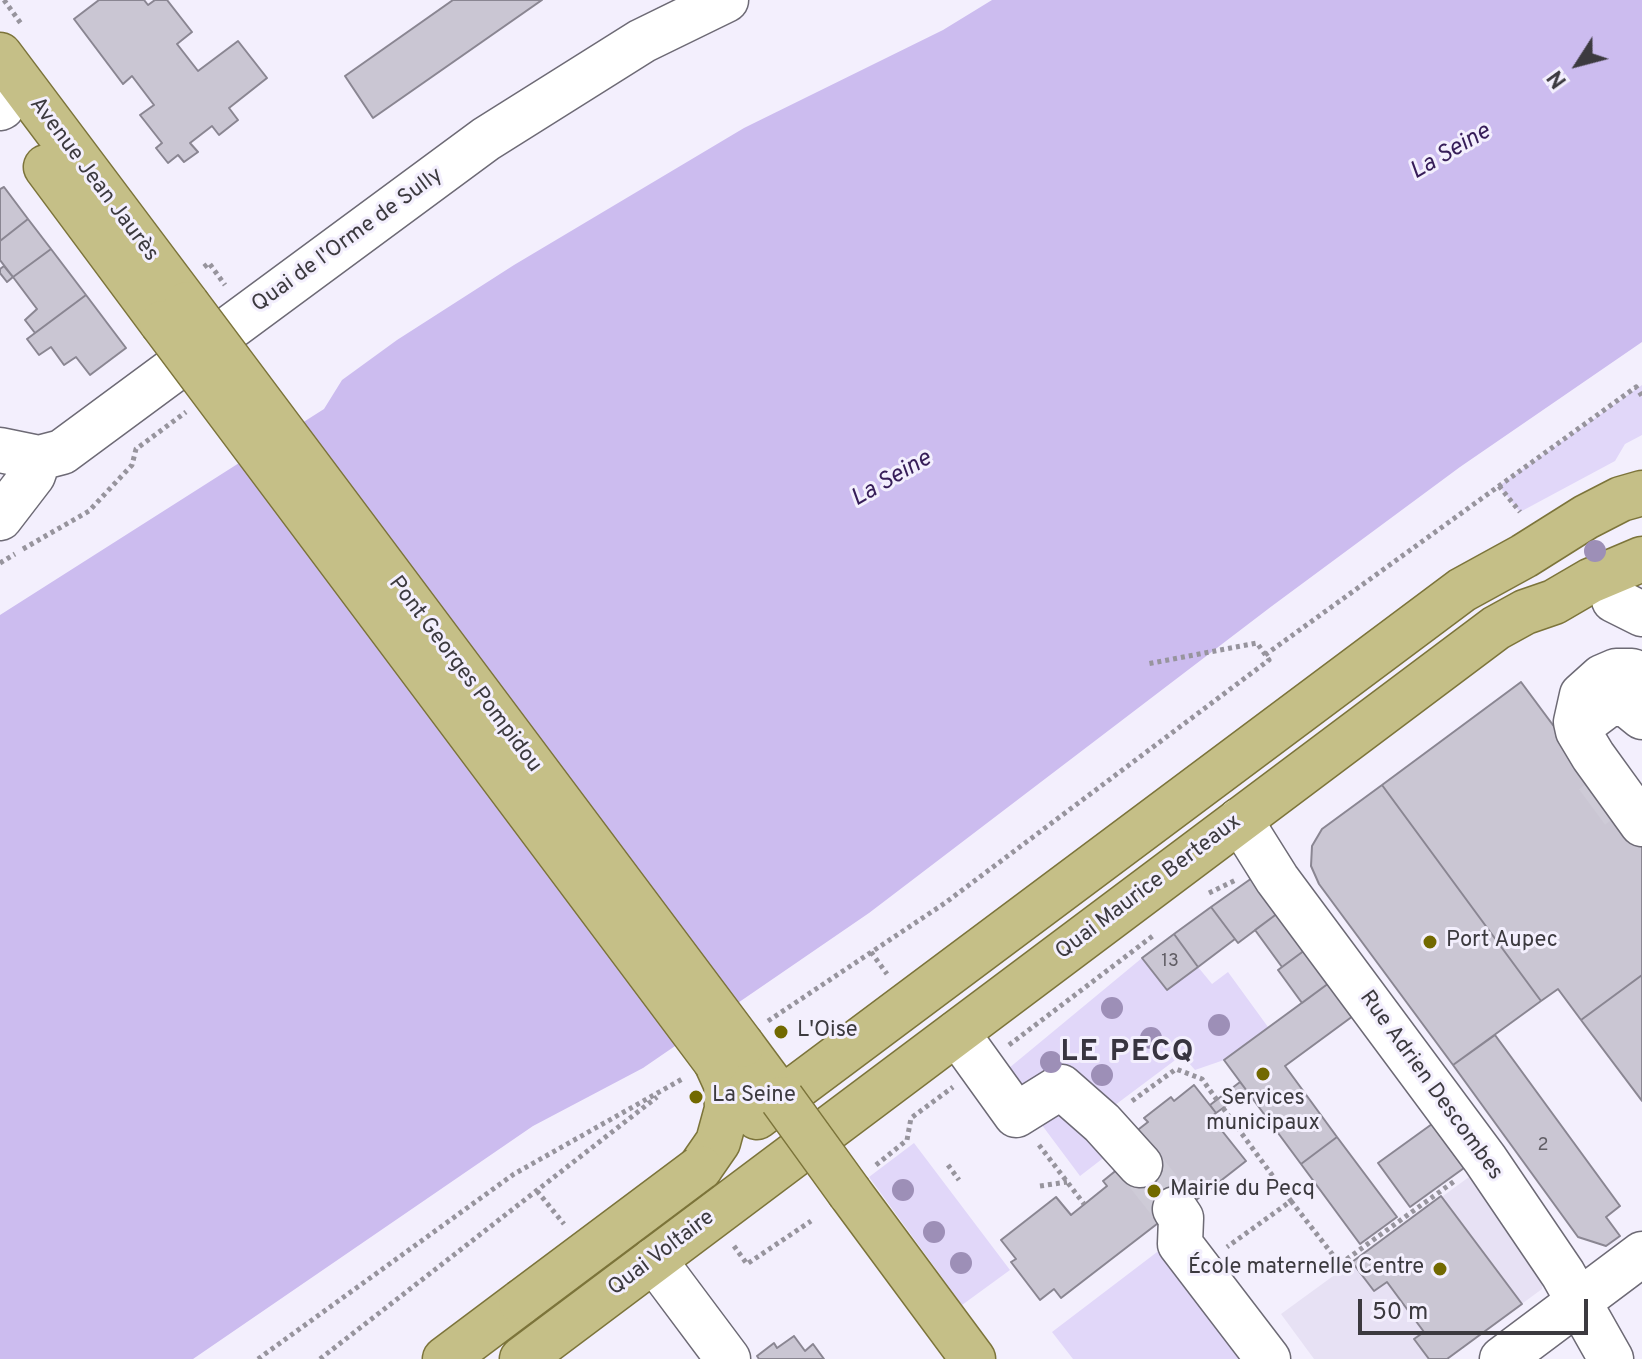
<!DOCTYPE html>
<html>
<head>
<meta charset="utf-8">
<style>
	body { margin:0 }
	#map { position:relative; width:1642px; height:1359px; overflow:hidden; background:#f3effd; font-family:Overpass,sans-serif }
	canvas { display:block }
	.north { position:absolute; left:1538px; top:24px; width:80px; height:80px; -webkit-text-stroke:6px #f3effd; paint-order:stroke; rotate:234deg; font-size:22px; font-weight:700; line-height:32px; text-align:center; color:#3c3a3f }
	.north::after { content:''; display:block; margin:auto; width:28px; height:36px; background:#3c3a3f; clip-path:polygon(50% 0,100% 100%,50% 72%,0 100%) }
	.scale { position:absolute; left:1358px; top:1299px; width:230px; height:36px; box-sizing:border-box; border:4px solid #3c3a3f; border-top:0; padding-left:10px; font-size:24px; line-height:28px; white-space:nowrap; color:#3c3a3f; -webkit-text-stroke:6px #f3effd; paint-order:stroke }
</style>
</head>
<body>
<div id="map">
<canvas width="1642" height="1359"></canvas>
<div class="north">N</div>
<div class="scale">50 m</div>
</div>
<script>
const c = document.querySelector('canvas').getContext('2d');
c.lineJoin = 'round';
function fillPath(path, color) { c.fillStyle = color; c.fill(path, 'evenodd'); }
const toPath = rows => new Path2D(rows.map(r => 'M' + r).join(''));
function stroke(path, color, width, dash) { c.strokeStyle = color; c.lineWidth = width; c.lineCap = dash ? 'butt' : 'round'; c.setLineDash(dash || []); c.stroke(path); }
function drawText(font, color, halo, rows, align = 'center') {
  c.font = font + ' Overpass,sans-serif'; c.lineWidth = 6; c.setLineDash([]); c.textBaseline = 'middle'; c.strokeStyle = halo; c.fillStyle = color; for (const [text, x, y, turn = 0] of rows) {
    c.save(); c.translate(x, y); c.rotate((+turn || 0) * Math.PI / 180); c.textAlign = isNaN(turn) ? turn : align; if (halo) c.strokeText(text, 0, 0); c.fillText(text, 0, 0); c.restore();
  }
}
fillPath(toPath([
	[1469,1177,1543,1277,1542,1289,1447,1359,1314,1359,1281,1314]
]), '#e7e1f4');
fillPath(toPath([
	[1642,385,1642,435,1625,444,1615,461,1520,512,1499,486],
	[1142,958,1167,990,1198,967,1212,984,1228,972,1268,1027,1224,1060,1195,1070,1182,1055,1091,1123,1115,1149,1080,1176,1003,1073],
	[914,1143,1010,1270,962,1305,869,1177],
	[1165,1246,1252,1359,1073,1359,1052,1332]
]), '#e1d7f9');
fillPath(toPath([
	[992,0,1642,0,1642,342,1460,467,1272,606,869,913,643,1068,533,1126,193,1359,0,1359,0,615,324,409,342,380,397,340,514,265,744,128,943,30]
]), '#ccbcef');
const building = toPath([
	[99,0,144,0,148,5,155,0,167,0,192,32,177,44,198,71,238,41,267,78,229,108,238,120,219,135,212,126,190,143,198,152,184,162,178,155,168,163,156,148,162,143,140,115,154,105,132,76,123,84,74,19,99,0],
	[453,0,542,0,373,118,345,76,453,0],
	[4,187,28,219,0,241,0,189,4,187],
	[28,219,51,249,13,277,0,260,0,241,28,219],
	[51,249,86,295,35,333,25,320,37,309,13,277,51,249],
	[4,266,13,277,7,282,0,273,0,269,4,266],
	[86,295,126,348,90,375,76,357,64,365,51,347,39,355,27,339,86,295],
	[1521,682,1642,845,1642,975,1581,1020,1558,989,1541,1001,1382,785,1521,682],
	[1382,785,1541,1001,1453,1065,1319,884,1311,866,1312,846,1322,829,1382,785],
	[1252,878,1278,913,1238,943,1211,907,1252,878],
	[1211,907,1235,939,1198,967,1174,934,1211,907],
	[1278,913,1305,950,1282,967,1255,930,1278,913],
	[1174,934,1198,967,1167,990,1142,958,1174,934],
	[1305,950,1329,983,1302,1003,1278,970,1305,950],
	[1642,975,1642,1101,1581,1020,1642,975],
	[1329,983,1353,1016,1285,1066,1337,1137,1301,1164,1224,1060,1329,983],
	[1495,1035,1620,1206,1606,1217,1620,1236,1606,1246,1578,1237,1453,1065,1495,1035],
	[1240,1082,1247,1091,1216,1113,1210,1105,1240,1082],
	[1194,1085,1216,1113,1211,1117,1246,1161,1191,1204,1188,1200,1061,1298,1054,1289,1040,1300,1011,1262,1016,1259,1001,1240,1056,1197,1071,1215,1107,1186,1103,1181,1124,1164,1130,1136,1148,1122,1144,1118,1171,1097,1174,1101,1194,1085],
	[1432,1124,1464,1168,1410,1207,1378,1163,1432,1124],
	[1337,1137,1397,1217,1360,1244,1301,1164,1337,1137],
	[1441,1196,1522,1304,1447,1359,1429,1359,1414,1339,1424,1332,1387,1282,1374,1291,1352,1262,1441,1196],
	[794,1336,805,1351,813,1344,824,1359,759,1359,757,1356,774,1343,777,1348,794,1336]
]);
fillPath(building, '#cac6d3');
stroke(building, '#8a8692', 2);
stroke(toPath([
	[1592,807,1642,770],
	[1140,1165,1175,1209]
]), '#cecbd7', 44, [44, 22]);
const minor = toPath([
	[0,108,2,107],
	[0,450,39,458,62,452,486,139,642,41,726,0],
	[0,518,33,475,39,458],
	[1614,600,1642,614],
	[1642,675,1632,671,1616,671,1602,677,1582,695,1576,722,1578,731,1593,756,1642,824],
	[1578,731,1589,719,1609,704,1626,704,1642,717],
	[1240,820,1277,879,1485,1159,1563,1274,1611,1359],
	[957,1033,1016,1115,1061,1087,1102,1123,1140,1165],
	[1175,1209,1181,1218,1180,1244,1268,1359],
	[654,1260,728,1359],
	[1502,1359,1642,1254]
]);
const major = toPath([
	[0,55,187,304],
	[46,167,162,323],
	[742,1045,782,1099],
	[757,1117,1462,590,1524,556,1586,517,1621,499,1642,493],
	[700,1168,718,1142,727,1109,726,1084,716,1062],
	[850,1193,973,1359],
	[445,1359,521,1302],
	[522,1359,1496,628,1525,612,1554,602,1590,581,1642,559]
]);
stroke(minor, '#6d6a75', 47);
stroke(major, '#7c743a', 47);
stroke(toPath([
	[4,0,22,25],
	[204,267,209,263,225,285],
	[1499,486,1520,512],
	[23,549,89,511,132,465,136,449,186,412],
	[0,563,15,554],
	[1265,655,1636,387,1642,396],
	[1209,893,1236,880],
	[871,952,887,974],
	[768,1021,945,903,1269,660,1257,643,1147,664],
	[1009,1045,1154,935],
	[1132,1101,1176,1069,1202,1079,1217,1100],
	[1223,1108,1291,1201,1227,1247],
	[1039,1145,1084,1204],
	[876,1165,907,1140,911,1118,953,1087],
	[948,1165,959,1180],
	[1040,1186,1067,1182],
	[537,1191,564,1224],
	[1291,1201,1340,1264,1456,1180],
	[734,1246,747,1264,811,1221],
	[258,1359,514,1174,684,1078],
	[320,1359,657,1097]
]), '#97949d', 5, [4, 4]);
stroke(minor, '#fff', 44);
stroke(major, '#c5bf87', 44);
const majorBridge = toPath([
	[187,304,742,1045],
	[162,323,716,1062],
	[782,1099,850,1193],
	[521,1302,700,1168]
]);
stroke(majorBridge, '#7c743a', 47, []);
stroke(majorBridge, '#c5bf87', 44);
c.fillStyle = '#9d8fb7';
for (const [x, y] of [
	[1595,551],
	[1112,1008],
	[1219,1025],
	[1151,1038],
	[1051,1062],
	[1102,1075],
	[903,1190],
	[934,1232],
	[961,1263]
]) { c.beginPath(); c.arc(x, y, 11, 0, 2 * Math.PI); c.fill(); }
for (const [x, y, r, color] of [
	[1430,942,8,"#726900"],
	[781,1032,8,"#726900"],
	[1263,1074,8,"#726900"],
	[696,1097,8,"#726900"],
	[1154,1191,8,"#726900"],
	[1440,1269,8,"#726900"]
]) { const dot = new Path2D(); dot.arc(x, y, r, 0, 2 * Math.PI); c.fillStyle = color; c.fill(dot); stroke(dot, '#f3effd', 3); }
drawText('18px', '#605d64', null, [
	["13",1170,962],
	["2",1543,1146]
]);
drawText('22px', '#3c3a3f', '#f3effd', [
	["Avenue Jean Jaurès",93,180,53],
	["Quai de l'Orme de Sully",348,241,-36],
	["Pont Georges Pompidou",464,675,53],
	["Quai Maurice Berteaux",1149,888,-37],
	["Rue Adrien Descombes",1430,1086,54],
	["Quai Voltaire",662,1254,-37]
]);
drawText('22px', '#3c3a3f', '#f3effd', [
	["Port Aupec",1446,942],
	["L'Oise",797,1032],
	["La Seine",712,1097],
	["Services",1263,1100,"center"],
	["municipaux",1263,1125,"center"],
	["Mairie du Pecq",1170,1191],
	["École maternelle Centre",1424,1269,"right"]
], 'left');
drawText('italic 24px', '#361d58', '#f3effd', [
	["La Seine",1451,153,-30],
	["La Seine",892,480,-30]
]);
c.letterSpacing = '2px';
drawText('bold 30px', '#383540', '#f3effd', [
	["LE PECQ",1128,1054]
]);
c.letterSpacing = '0px';
</script>
</body>
</html>
